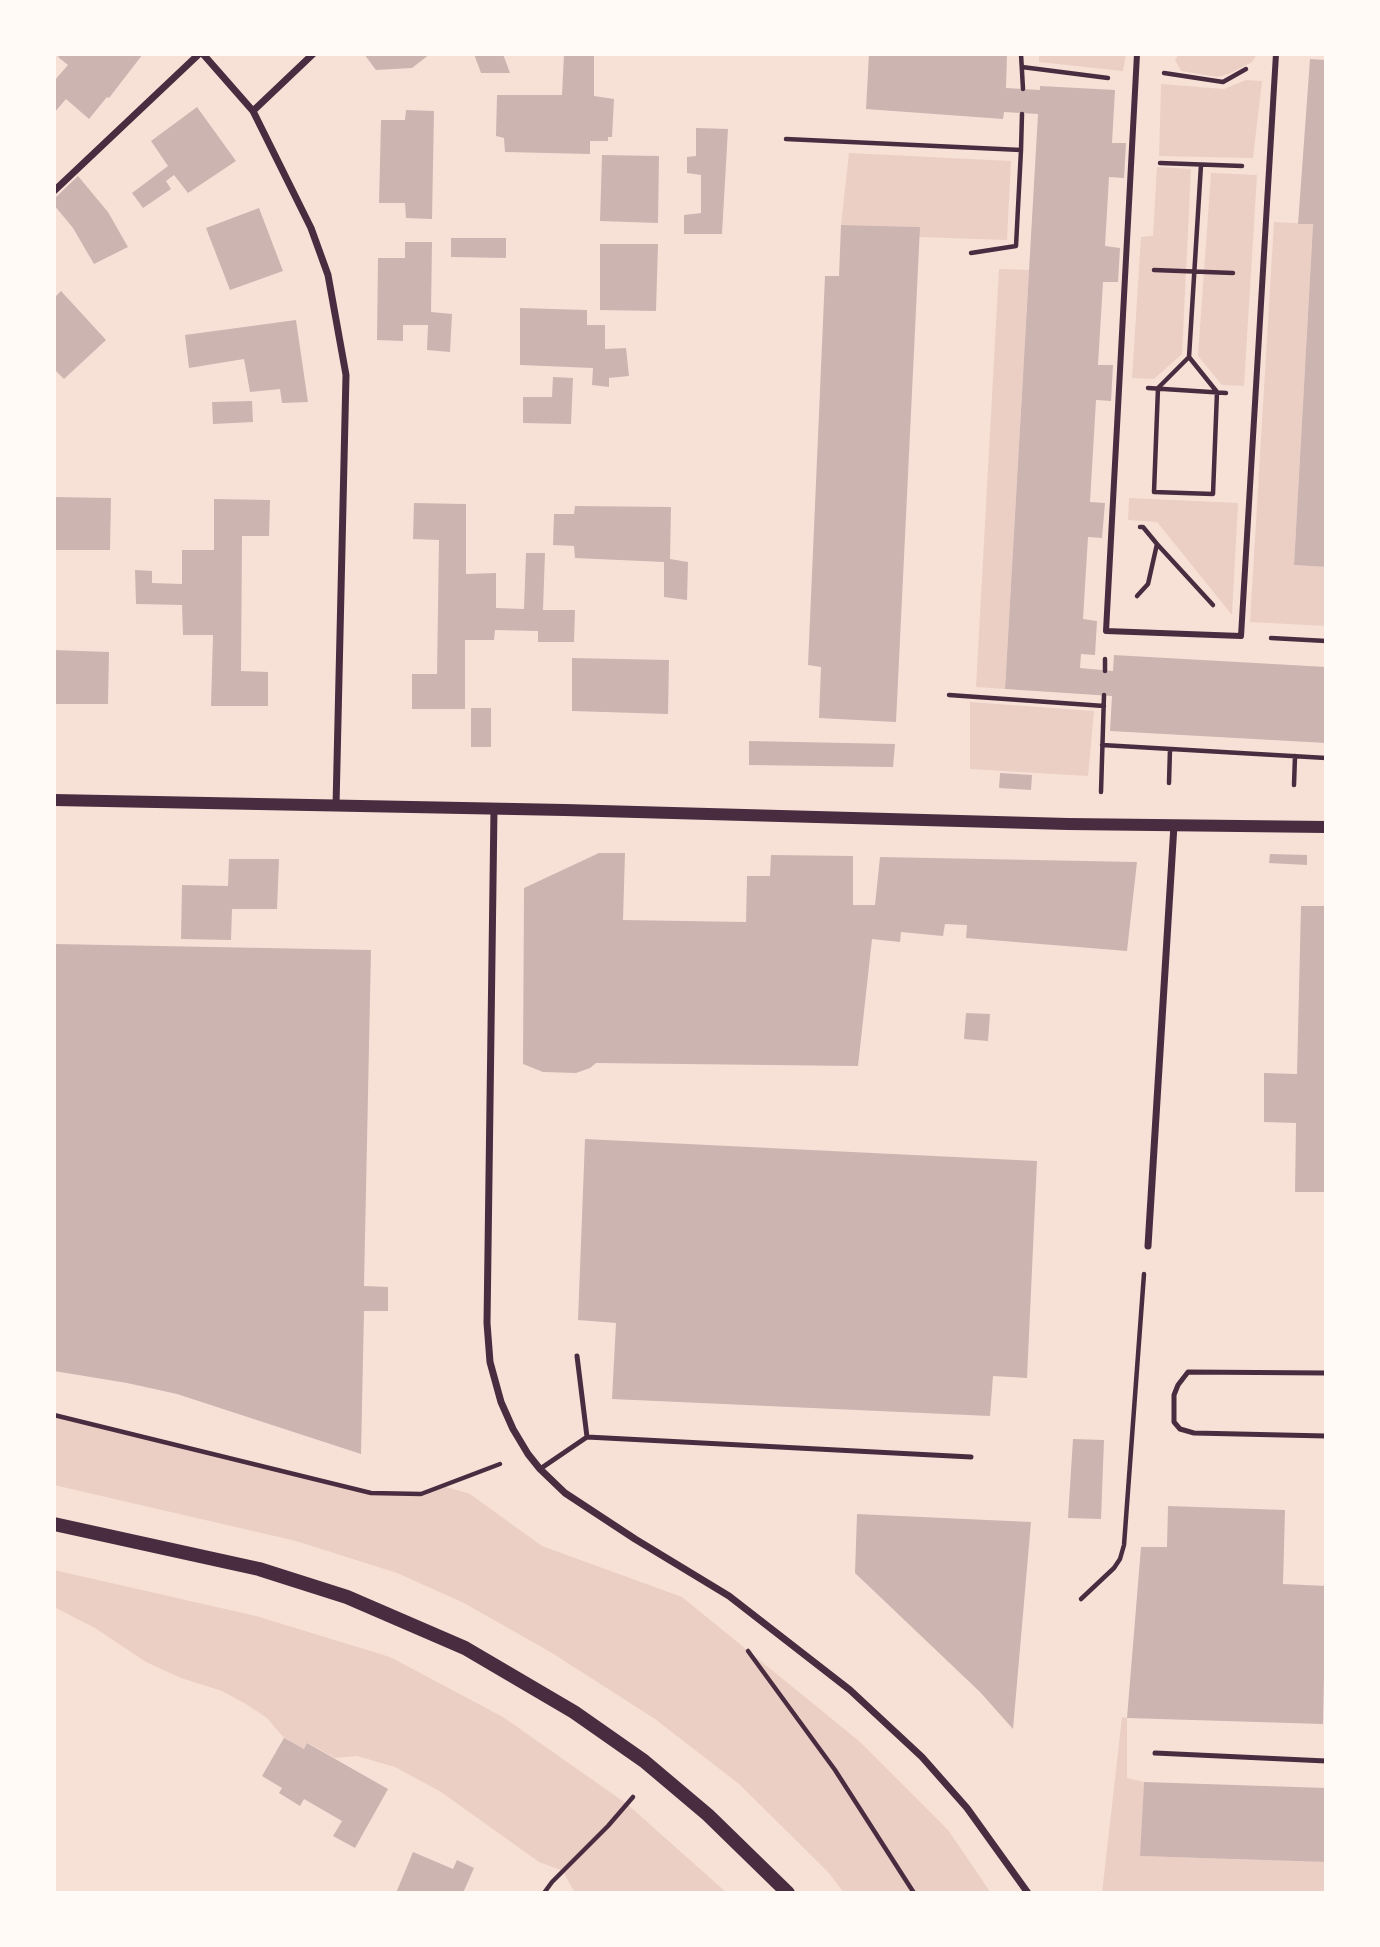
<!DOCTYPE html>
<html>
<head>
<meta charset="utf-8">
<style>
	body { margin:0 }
	#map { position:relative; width:1380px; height:1947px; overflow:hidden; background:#f7e1d7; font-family:"Work Sans",sans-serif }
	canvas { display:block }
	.frame { position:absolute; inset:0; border:56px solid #fffaf5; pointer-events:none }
</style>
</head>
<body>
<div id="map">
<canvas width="1380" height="1947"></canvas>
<div class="frame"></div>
</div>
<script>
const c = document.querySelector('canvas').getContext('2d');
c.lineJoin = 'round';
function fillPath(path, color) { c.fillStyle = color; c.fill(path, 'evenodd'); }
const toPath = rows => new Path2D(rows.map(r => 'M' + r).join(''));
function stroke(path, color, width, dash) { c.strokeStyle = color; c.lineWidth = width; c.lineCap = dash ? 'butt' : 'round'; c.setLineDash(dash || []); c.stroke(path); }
fillPath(toPath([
	[1039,54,1126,54,1123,71,1039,62],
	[1179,54,1257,54,1252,62,1229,74,1217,77,1181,71,1175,60],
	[1246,80,1262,81,1253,158,1159,156,1161,84,1224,89],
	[849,153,1011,161,1007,240,919,237,919,227,841,225],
	[1157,167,1191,169,1182,354,1154,379,1132,378,1141,237,1153,236],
	[1211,173,1257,175,1244,386,1222,385,1198,356],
	[1274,222,1313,224,1294,565,1326,567,1326,626,1250,622],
	[999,269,1029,270,1005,689,976,687],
	[1129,498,1238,503,1232,615,1157,522,1128,520],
	[970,702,1094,711,1088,776,970,769],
	[54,1415,371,1493,421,1494,443,1486,470,1494,542,1546,682,1597,859,1741,948,1830,991,1893,844,1893,828,1872,739,1784,655,1719,552,1653,464,1603,397,1573,296,1541,54,1485],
	[54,1570,256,1616,390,1657,503,1717,627,1804,727,1893,575,1893,563,1871,539,1862,441,1792,395,1767,357,1756,335,1758,308,1743,304,1749,284,1738,267,1718,246,1704,222,1691,181,1678,146,1662,95,1628,54,1607],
	[1122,1717,1127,1718,1127,1778,1144,1782,1141,1856,1326,1862,1326,1893,1102,1893]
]), '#ebcfc5');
fillPath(toPath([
	[60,54,143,54,109,98,107,97,89,119,66,99,54,113,54,81,68,65,58,57],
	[364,54,430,54,412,68,376,70],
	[474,54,503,54,510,73,481,73],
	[564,54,594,54,594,96,614,99,612,137,608,137,608,141,590,141,590,154,505,152,504,138,496,136,497,95,562,95],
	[869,54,1007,54,1006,88,1040,90,1040,86,1115,90,1112,143,1126,143,1124,178,1109,177,1105,246,1120,248,1118,282,1103,282,1098,365,1113,365,1111,401,1096,400,1090,502,1105,503,1102,538,1088,537,1083,619,1097,621,1095,655,1081,654,1080,668,1113,671,1114,655,1326,667,1326,743,1110,731,1112,696,1005,689,1038,114,1004,112,1003,119,866,109],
	[1310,59,1326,60,1326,567,1294,565,1313,224,1298,224],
	[197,107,236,161,188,193,174,175,166,181,171,189,143,208,132,193,168,166,151,141],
	[406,110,434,111,432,219,406,218,405,203,379,203,381,120,405,120],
	[696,128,728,129,722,234,684,234,684,215,701,213,701,175,687,173,687,157,696,156],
	[602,155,659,156,658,223,600,221],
	[78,176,108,212,128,247,94,264,73,228,54,205,54,199],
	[259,208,283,271,230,290,206,228],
	[841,225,920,227,896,722,819,718,821,667,808,665,825,276,839,276],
	[451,238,506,238,506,258,451,257],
	[405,242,432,242,431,312,452,314,450,352,427,350,428,325,403,325,403,341,377,340,378,258,405,258],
	[600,244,658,244,656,311,600,310],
	[61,291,106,340,64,379,54,369,54,298],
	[520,308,587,310,587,325,605,325,605,349,626,348,629,376,609,378,609,387,592,385,593,368,520,365],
	[296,320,308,402,282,403,280,389,250,392,244,359,189,368,185,335],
	[553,377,573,378,571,424,523,423,523,397,552,397],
	[252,401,253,422,213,424,212,402],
	[54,497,111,498,110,550,54,550],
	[214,499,270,500,269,536,242,536,241,671,268,672,268,706,211,706,213,635,183,635,182,605,136,604,135,570,152,571,152,583,182,584,182,550,214,550],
	[414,503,466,504,466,574,496,573,496,608,524,609,526,553,545,553,543,610,575,610,574,642,538,642,538,631,495,630,494,640,465,640,465,709,412,709,412,674,437,674,439,540,413,539],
	[575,506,671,507,670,559,688,562,687,600,664,597,664,562,575,558,574,546,553,545,554,514,574,514],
	[54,650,109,652,108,704,54,704],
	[572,658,669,660,668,714,572,711],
	[471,708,491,708,491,747,471,747],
	[749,741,895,744,893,767,749,765],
	[1000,773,1032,775,1031,790,999,788],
	[599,853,625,853,623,920,746,922,747,876,770,876,771,855,853,856,853,905,875,905,880,857,1137,862,1127,951,966,938,967,925,945,924,943,936,901,932,900,942,872,939,858,1066,596,1063,590,1068,576,1073,543,1072,523,1064,524,888],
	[1270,854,1307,855,1307,865,1269,863],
	[229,859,279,859,277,909,232,909,231,940,181,939,182,885,228,886],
	[1301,906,1326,906,1326,1192,1295,1192,1296,1123,1264,1122,1264,1073,1297,1074],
	[54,944,371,950,364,1286,388,1287,388,1311,364,1311,361,1454,177,1394,127,1383,54,1371],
	[966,1013,990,1014,988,1041,964,1039],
	[585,1139,1037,1161,1027,1378,993,1376,990,1416,612,1399,616,1323,578,1320],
	[1073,1439,1104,1440,1101,1519,1068,1518],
	[1168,1506,1285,1510,1283,1584,1326,1586,1323,1724,1127,1718,1141,1547,1167,1547],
	[857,1514,1031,1522,1013,1729,980,1692,855,1573],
	[284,1738,304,1749,307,1743,388,1789,355,1848,333,1836,342,1821,304,1799,300,1806,279,1793,282,1788,262,1776],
	[1144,1782,1326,1788,1326,1862,1140,1856],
	[413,1852,453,1869,457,1860,474,1868,463,1893,396,1893]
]), '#ccb4b1');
stroke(toPath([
	[1021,54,1023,89],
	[1022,67,1108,78],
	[1164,73,1223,82,1246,69],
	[786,139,1021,150,1016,246,971,253],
	[1021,150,1022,114],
	[1160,163,1242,166],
	[1154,270,1233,273],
	[1189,357,1217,392,1213,494,1154,492,1158,388,1189,357],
	[1189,357,1201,165],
	[1148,388,1226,393],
	[1157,544,1213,605],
	[1137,596,1148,584,1157,544,1143,527,1140,527],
	[1271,638,1326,641],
	[1105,671,1105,659],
	[949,695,1104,706],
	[1102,745,1326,758],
	[1169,783,1170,749],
	[1294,785,1295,756],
	[1101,792,1104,695],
	[54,1415,371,1493,421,1494,500,1464],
	[1081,1599,1114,1568,1120,1559,1124,1545,1144,1274],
	[748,1651,835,1770,914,1893],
	[544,1893,552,1882,608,1826,633,1797]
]), '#4a2c40', 4.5);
stroke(toPath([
	[577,1356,587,1437],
	[1326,1373,1188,1372,1178,1385,1174,1395,1174,1422,1180,1429,1194,1433,1326,1436],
	[540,1469,587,1437,971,1457],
	[1155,1753,1326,1761]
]), '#4a2c40', 5);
stroke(toPath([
	[1137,54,1106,631,1241,636,1276,54]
]), '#4a2c40', 6);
stroke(toPath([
	[203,54,253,111,311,228,328,275,346,375,336,806],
	[253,111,313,54],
	[54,191,199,54],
	[494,809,487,1323,490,1362,501,1402,513,1429,528,1454,540,1469,565,1493,635,1539,729,1596,850,1690,922,1757,967,1808,1028,1893],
	[1148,1246,1174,825]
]), '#4a2c40', 7);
stroke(toPath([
	[54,800,565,810,1068,824,1326,827]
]), '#4a2c40', 12);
stroke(toPath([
	[54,1524,259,1569,347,1597,465,1648,574,1712,644,1761,708,1815,788,1893]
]), '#4a2c40', 14);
</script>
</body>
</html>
